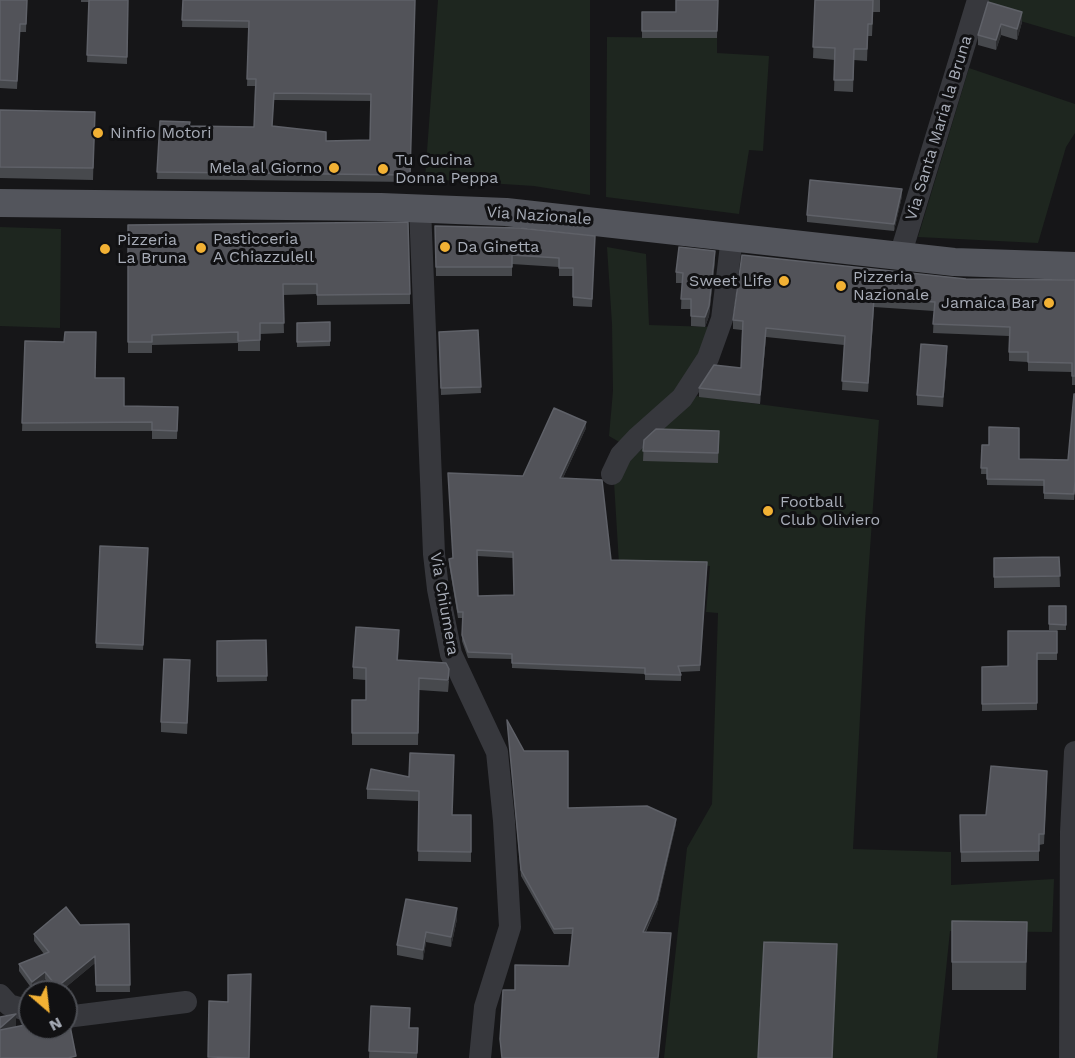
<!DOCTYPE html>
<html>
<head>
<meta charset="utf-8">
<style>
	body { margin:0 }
	#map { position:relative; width:1075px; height:1058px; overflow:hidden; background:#161618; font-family:"Work Sans",sans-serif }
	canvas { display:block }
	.north { position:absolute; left:18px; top:980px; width:60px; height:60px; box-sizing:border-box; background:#111113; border:2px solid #4d4f55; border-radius:50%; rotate:152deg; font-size:16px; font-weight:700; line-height:24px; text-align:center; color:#a8adb8 }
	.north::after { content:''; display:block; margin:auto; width:21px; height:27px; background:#f2b134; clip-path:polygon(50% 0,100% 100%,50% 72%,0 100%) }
</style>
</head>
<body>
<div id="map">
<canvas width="1075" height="1058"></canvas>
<div class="north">N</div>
</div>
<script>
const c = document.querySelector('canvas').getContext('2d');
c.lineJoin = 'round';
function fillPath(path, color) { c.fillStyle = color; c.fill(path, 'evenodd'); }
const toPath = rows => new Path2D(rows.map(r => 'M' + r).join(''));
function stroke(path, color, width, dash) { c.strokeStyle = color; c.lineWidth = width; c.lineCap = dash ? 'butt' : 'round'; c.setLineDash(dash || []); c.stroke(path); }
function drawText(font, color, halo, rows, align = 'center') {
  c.font = font + ' "Work Sans",sans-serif'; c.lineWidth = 6; c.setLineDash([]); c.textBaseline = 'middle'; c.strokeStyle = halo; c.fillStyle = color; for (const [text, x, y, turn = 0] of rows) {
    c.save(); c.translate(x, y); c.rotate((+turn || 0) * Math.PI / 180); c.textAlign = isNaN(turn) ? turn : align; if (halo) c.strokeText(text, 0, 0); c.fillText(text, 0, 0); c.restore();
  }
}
fillPath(toPath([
	[438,0,590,0,590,195,534,186,425,179],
	[989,0,1075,0,1075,37,986,11],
	[607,37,717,38,717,53,769,56,763,151,749,150,739,214,606,197],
	[969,68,1075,104,1075,133,1066,147,1038,243,918,237],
	[0,227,61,229,60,328,0,326],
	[607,247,646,254,649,325,713,327,677,392,621,443,609,436,613,391,612,324],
	[697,396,879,420,865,621,853,849,951,852,951,885,1054,879,1052,932,950,931,937,1058,664,1058,687,848,712,804,718,613,706,612,710,566,619,564,614,482,644,439]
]), '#1e261f');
stroke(toPath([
	[420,208,434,554,438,589,451,654,497,752,504,821,510,927,485,1007,480,1058],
	[900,256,978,0],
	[612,474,621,455,637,438,682,398,708,358,722,319,732,237],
	[0,995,9,1005,30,1011],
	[66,1017,186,1002],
	[1070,1058,1071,832,1075,752]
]), '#37383d', 22);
stroke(toPath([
	[0,203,381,207,506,212,954,262,1075,266]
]), '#53555c', 28);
fillPath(toPath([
	[0,0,27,0,26,32,20,32,17,89,0,88],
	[81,0,128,0,127,64,87,62,89,2,81,2],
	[183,0,415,0,410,182,157,179,160,121,190,126,254,127,255,86,247,86,249,28,182,27],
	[274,100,371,101,370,140,326,141,272,126],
	[718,0,717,38,642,38,642,12,676,12],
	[815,0,880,0,880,12,873,12,872,36,868,36,867,61,854,60,853,92,834,91,835,60,813,58],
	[988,2,1022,22,1017,40,1001,35,996,50,978,45,978,35],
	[0,110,95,112,93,180,0,178],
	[902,196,894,231,807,222,807,215],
	[128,225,410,294,410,304,317,305,317,294,283,295,284,333,260,334,260,351,238,351,238,343,152,345,152,353,128,353],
	[435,226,595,236,592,307,573,306,573,276,559,276,559,267,512,264,512,276,436,276],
	[715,261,709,316,705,327,691,326,691,309,681,309,682,283,676,283,676,272],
	[966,279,1075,280,1075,385,1072,385,1072,372,1028,371,1028,362,1009,361,1009,336,933,333,934,311,874,307,868,392,842,390,844,345,766,337,760,404,699,397,699,388,741,368,742,330,733,329,733,320],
	[330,322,330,346,297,347,297,323],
	[478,330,481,393,441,395,439,332],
	[25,341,95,378,124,406,178,407,177,439,152,439,152,431,22,431],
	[947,357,943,407,917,405,917,395],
	[1075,394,1075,487,1074,500,1044,499,1044,486,987,485,987,474,981,474,982,445,1019,459,1068,460],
	[586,428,563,478,611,560,707,562,700,671,680,672,681,675,681,681,645,680,645,674,512,668,512,659,468,658,462,641,463,618,458,618,449,564,449,559,453,558,523,476],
	[477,556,513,558,514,595,478,596],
	[719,431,718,463,643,461,644,440],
	[100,546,148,548,143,650,96,648],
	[1059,557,1060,587,994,588,994,558],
	[1049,606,1066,606,1066,630,1049,630],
	[1057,631,1057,660,1037,660,1037,710,982,711,982,667,1008,666],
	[266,640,267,681,217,682,217,641],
	[399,642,398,660,449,681,448,692,419,690,418,745,352,745,352,700,366,700,366,680,353,679,353,667],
	[190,671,187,734,161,732,161,722],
	[507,720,524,751,568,808,676,824,657,906,646,932,671,938,515,990,569,966,572,934,554,934,521,876],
	[409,777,452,815,471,815,471,862,418,861,419,801,367,799,367,789],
	[1047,782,1044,844,1039,845,1039,861,961,862,960,815,986,815],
	[457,919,451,947,426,942,423,960,397,955,397,945],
	[952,921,1027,922,1026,990,952,990],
	[129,924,130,992,96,992,95,963,60,992,55,992,45,979,32,989,19,971,19,964,44,954,34,941,34,934,80,925],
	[371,1006,410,1028,418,1038,417,1058,369,1058]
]), '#47494d');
fillPath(toPath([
	[1022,12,1022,22,1017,40,1017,29],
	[1001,24,1001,35,996,50,996,40],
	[902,189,902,196,894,231,894,224],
	[715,251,715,261,709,316,705,327,705,317],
	[874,298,874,307,868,392,868,383],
	[766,328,766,337,760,404,760,395],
	[947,346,947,357,943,407,943,397],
	[586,422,586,428,560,484,560,478],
	[676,819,676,824,657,906,643,937,643,932],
	[457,908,457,919,451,947,451,937],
	[426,932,426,942,423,960,423,950],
	[671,933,671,938,658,1058],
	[95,956,95,963,60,992,57,992,57,987],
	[45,972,45,979,32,989,32,982],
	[16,1014,16,1028,0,1042,0,1028]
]), '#2f3033');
const building = toPath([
	[0,0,27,0,26,24,20,24,17,81,0,80,0,0],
	[89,0,128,0,127,57,87,55,89,0],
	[183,0,415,0,410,175,157,172,160,121,190,122,189,126,254,127,256,79,247,79,249,21,182,20,183,0],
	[274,93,371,94,370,140,326,141,326,132,272,126,274,93],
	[676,0,718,0,717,31,642,31,642,12,676,12,676,0],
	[815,0,873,0,872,24,868,24,867,49,854,49,853,80,834,80,835,48,813,47,815,0],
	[988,2,1022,12,1017,29,1001,24,996,40,978,35,988,2],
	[0,110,95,112,93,168,0,167,0,110],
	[810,180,902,189,894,224,807,215,810,180],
	[408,222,410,294,317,295,317,284,283,284,284,323,260,323,260,340,238,341,238,332,152,335,152,342,128,342,128,225,408,222],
	[435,226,519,228,595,236,592,299,573,297,573,268,559,268,559,258,512,255,512,267,436,267,435,226],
	[679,247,715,251,709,306,705,317,691,316,691,299,681,299,683,273,676,272,679,247],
	[742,255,966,279,1075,280,1075,376,1072,376,1072,363,1028,362,1028,352,1009,352,1010,327,933,324,935,302,874,298,868,383,842,381,845,336,766,328,760,395,699,388,714,365,741,368,743,321,733,320,742,255],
	[330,322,330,341,297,342,297,323,330,322],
	[478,330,481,387,441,388,439,332,478,330],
	[65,332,96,332,95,378,124,378,124,406,178,407,177,431,152,430,152,422,22,423,25,341,64,342,65,332],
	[921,344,947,346,943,397,917,395,921,344],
	[1074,394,1075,394,1075,481,1074,494,1044,493,1044,480,987,479,987,468,981,468,982,445,989,445,989,427,1019,428,1019,459,1068,460,1074,394],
	[554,408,586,422,560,478,602,480,611,560,707,562,700,665,678,666,681,675,645,674,645,668,512,663,512,654,468,652,462,635,463,612,458,612,449,559,453,558,448,473,523,476,554,408],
	[477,550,513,552,514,595,478,596,477,550],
	[656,429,719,431,718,453,643,451,644,440,656,429],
	[100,546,148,548,143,645,96,643,100,546],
	[1059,557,1060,576,994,577,994,558,1059,557],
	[1049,606,1066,606,1066,625,1049,624,1049,606],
	[356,627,399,630,397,660,446,663,449,669,448,680,419,678,418,733,352,733,352,700,366,700,366,668,353,667,356,627],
	[1008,631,1057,631,1057,653,1037,653,1037,703,982,704,982,667,1008,666,1008,631],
	[266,640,267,676,217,676,217,641,266,640],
	[164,659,190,660,187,723,161,722,164,659],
	[507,720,524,751,568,751,568,808,647,806,676,819,657,900,643,932,671,933,658,1058,502,1058,500,1039,503,990,515,990,515,965,569,966,573,928,554,929,521,870,507,720],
	[410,753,454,755,452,815,471,815,471,852,418,851,419,791,367,789,371,769,409,777,410,753],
	[991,766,1047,771,1044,834,1039,834,1039,851,961,852,960,815,986,815,991,766],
	[406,899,457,908,451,937,426,932,423,950,397,945,406,899],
	[66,907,80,925,129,924,130,985,96,985,95,956,57,987,45,972,32,982,19,964,49,952,34,934,66,907],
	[952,921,1027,922,1026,962,952,962,952,921],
	[764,942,837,944,832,1058,758,1058,764,942],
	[251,974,249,1058,208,1057,209,1001,228,1002,228,975,251,974],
	[371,1006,410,1008,409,1028,418,1028,417,1053,369,1051,371,1006],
	[16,1014,0,1028,0,1017,16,1014],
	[68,1016,76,1056,68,1058,0,1058,0,1030,30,1024,30,1028,66,1028,66,1017,68,1016]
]);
fillPath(building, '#525359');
stroke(building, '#5f6168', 1.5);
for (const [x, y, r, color] of [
	[98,133,6,"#f2b134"],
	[334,168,6,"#f2b134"],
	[383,169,6,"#f2b134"],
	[445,247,6,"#f2b134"],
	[201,248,6,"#f2b134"],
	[105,249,6,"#f2b134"],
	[784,281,6,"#f2b134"],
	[841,286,6,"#f2b134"],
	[1049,303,6,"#f2b134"],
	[768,511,6,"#f2b134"]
]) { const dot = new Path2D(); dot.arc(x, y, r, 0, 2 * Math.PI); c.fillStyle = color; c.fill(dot); stroke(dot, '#111113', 2); }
drawText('16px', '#a8adb8', '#111113', [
	["Via Santa Maria la Bruna",939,128,-73],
	["Via Nazionale",539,216,4],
	["Via Chiumera",444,604,80]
]);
drawText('16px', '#a8adb8', '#111113', [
	["Ninfio Motori",110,133],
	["Tu Cucina",395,160],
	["Donna Peppa",395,178],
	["Mela al Giorno",322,168,"right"],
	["Pasticceria",213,239],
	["A Chiazzulell",213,257],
	["Pizzeria",117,240],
	["La Bruna",117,258],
	["Da Ginetta",457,247],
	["Pizzeria",853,277],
	["Nazionale",853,295],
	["Sweet Life",772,281,"right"],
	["Jamaica Bar",1037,303,"right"],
	["Football",780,502],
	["Club Oliviero",780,520]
], 'left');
</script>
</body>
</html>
